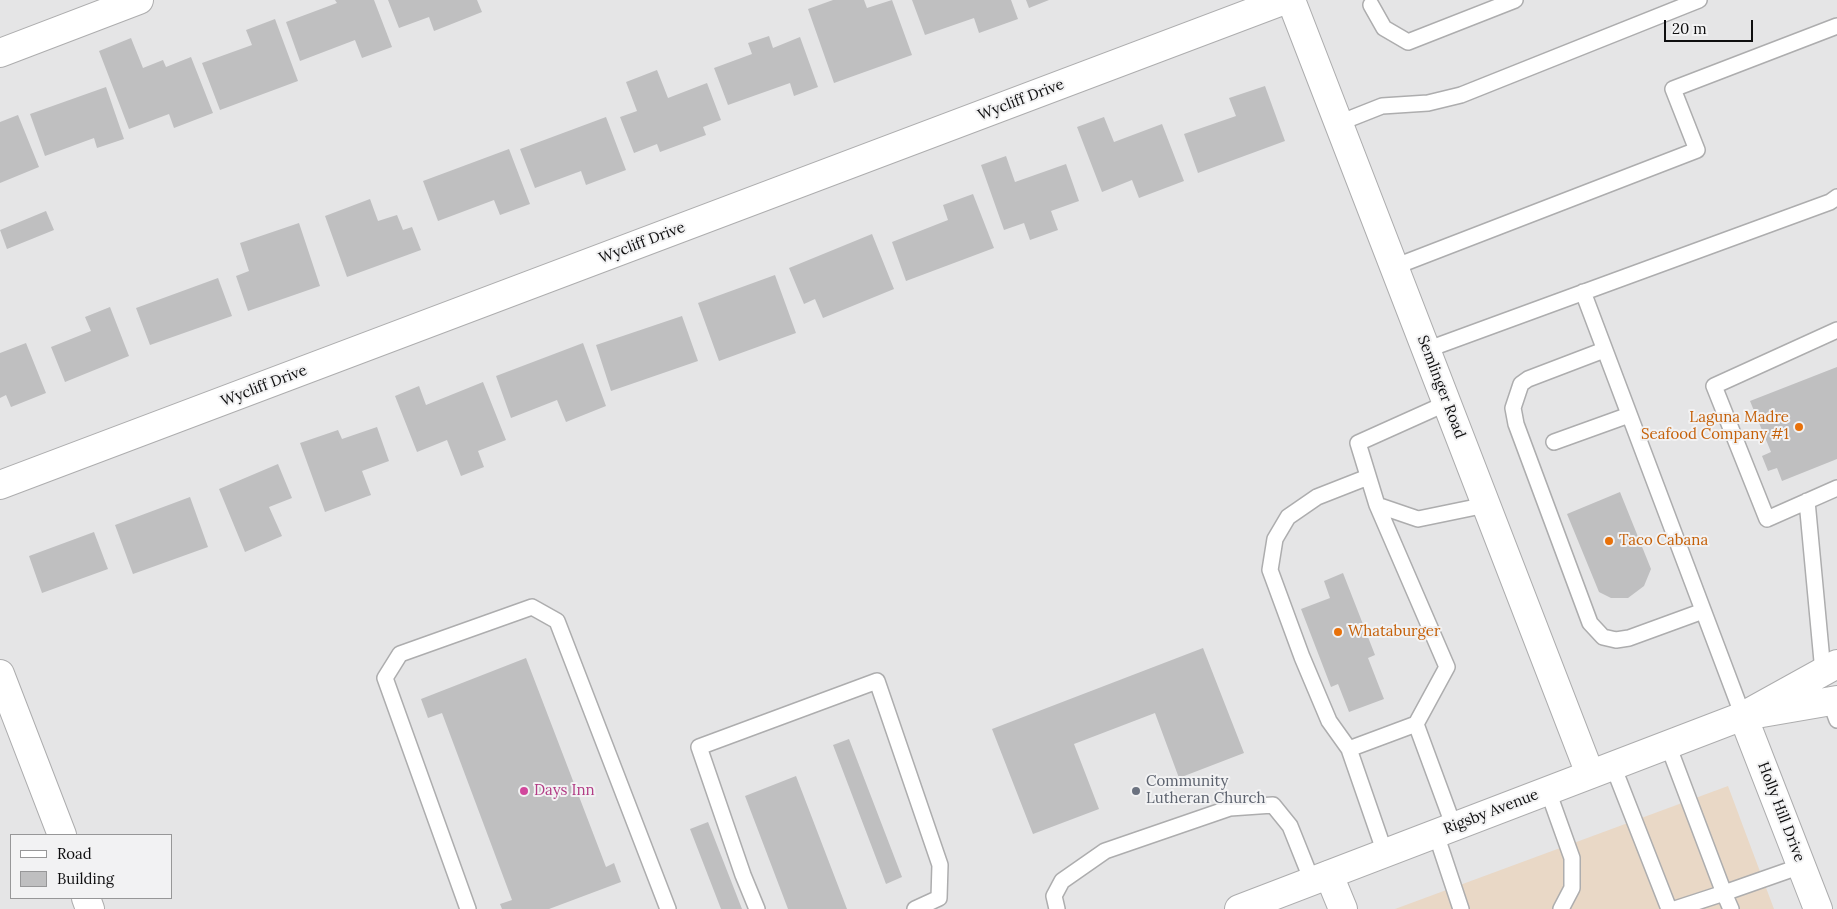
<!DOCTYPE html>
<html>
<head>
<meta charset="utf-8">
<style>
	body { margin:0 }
	#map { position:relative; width:1837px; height:909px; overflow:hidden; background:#e5e5e6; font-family:Lora,serif }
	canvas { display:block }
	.legend { position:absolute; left:10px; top:834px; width:162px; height:65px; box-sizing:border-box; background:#f2f2f3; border:1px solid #979798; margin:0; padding:6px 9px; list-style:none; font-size:15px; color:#0e0e0f }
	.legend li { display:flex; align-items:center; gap:10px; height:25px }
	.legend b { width:25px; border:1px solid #979798 }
	.scale { position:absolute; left:1664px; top:20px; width:89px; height:22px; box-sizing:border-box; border:2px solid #0e0e0f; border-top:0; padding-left:6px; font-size:15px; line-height:18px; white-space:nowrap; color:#0e0e0f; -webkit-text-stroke:4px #f2f2f3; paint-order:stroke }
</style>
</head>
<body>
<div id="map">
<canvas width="1837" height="909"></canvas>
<ul class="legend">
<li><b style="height:6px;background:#fff"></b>Road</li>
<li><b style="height:14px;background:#bfbfc0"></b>Building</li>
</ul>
<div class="scale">20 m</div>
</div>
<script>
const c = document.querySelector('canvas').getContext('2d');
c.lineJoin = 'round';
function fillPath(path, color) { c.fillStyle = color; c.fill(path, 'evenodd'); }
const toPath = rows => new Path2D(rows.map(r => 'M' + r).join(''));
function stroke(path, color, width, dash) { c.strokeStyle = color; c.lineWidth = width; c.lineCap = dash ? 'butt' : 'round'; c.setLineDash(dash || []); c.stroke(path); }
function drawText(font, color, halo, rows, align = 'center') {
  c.font = font + ' Lora,serif'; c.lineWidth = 4; c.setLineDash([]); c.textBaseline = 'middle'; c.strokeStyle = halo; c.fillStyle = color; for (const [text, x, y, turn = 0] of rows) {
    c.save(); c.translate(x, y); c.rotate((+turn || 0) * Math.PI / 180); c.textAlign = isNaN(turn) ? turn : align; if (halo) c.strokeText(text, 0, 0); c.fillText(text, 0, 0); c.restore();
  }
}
fillPath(toPath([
	[1728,786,1774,909,1395,909]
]), '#e9d8c6');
fillPath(toPath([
	[335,0,374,0,392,47,362,58,355,40,300,61,286,22,337,3],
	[388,0,477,0,482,12,434,31,429,17,399,28],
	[833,0,864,0,867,8,892,0,912,55,834,83,808,9],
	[912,0,1011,0,1018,19,979,33,974,18,925,35],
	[1026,0,1049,0,1029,8],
	[275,19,298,81,220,110,202,63,252,45,246,30],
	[769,36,773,48,800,37,818,87,794,96,790,83,728,105,714,68,752,54,748,43],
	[131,38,143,68,163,60,166,67,191,57,213,113,174,128,169,114,129,129,99,51],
	[657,70,668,98,707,83,721,120,703,127,706,135,660,152,657,144,634,153,620,117,637,111,626,82],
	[1265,86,1285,141,1198,173,1184,134,1236,116,1229,98],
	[106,87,124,139,97,148,94,138,45,156,30,114],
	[18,115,39,167,0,183,0,122],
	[606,117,626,170,586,185,581,171,535,188,520,149],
	[1104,117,1114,142,1162,124,1184,181,1139,198,1132,180,1102,192,1077,127],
	[509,149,530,204,500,215,494,200,438,221,423,181],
	[1006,156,1015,182,1066,164,1079,201,1051,211,1058,230,1030,240,1024,223,1004,230,981,165],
	[973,194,994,248,906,281,892,242,948,220,943,205],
	[370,199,378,221,397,215,403,230,412,227,421,250,347,277,325,216],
	[46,211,54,230,7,249,0,230],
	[299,223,320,286,248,311,236,276,249,271,240,243],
	[872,234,894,289,823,318,815,299,804,304,789,268],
	[775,275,796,333,719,361,698,303],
	[218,278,232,316,150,345,136,308],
	[110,307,129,356,65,382,51,347,91,331,85,317],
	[682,316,698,361,611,391,596,345],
	[26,343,46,393,11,407,6,395,0,398,0,353],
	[583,343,606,406,566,422,557,400,511,418,496,376],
	[1837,367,1837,459,1782,481,1777,468,1768,471,1762,456,1771,452,1750,401],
	[483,382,506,440,478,451,484,467,461,476,447,440,417,452,395,396,419,386,426,405],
	[377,427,389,461,362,471,371,495,325,512,300,443,338,430,342,439],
	[278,464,292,498,269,507,282,536,245,552,219,489],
	[1620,492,1651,569,1644,586,1628,598,1611,598,1599,592,1567,514],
	[190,497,208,547,133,574,115,525],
	[94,532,108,569,42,593,29,556],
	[1343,573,1375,655,1368,658,1384,699,1349,712,1338,684,1331,687,1301,609,1330,598,1324,581],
	[1203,648,1244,753,1179,778,1155,713,1074,744,1099,809,1033,834,992,729],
	[526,658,606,867,614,863,621,882,549,909,502,909,500,904,512,900,442,713,428,718,421,699],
	[849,739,902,877,886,884,833,745],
	[796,776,847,909,788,909,745,796],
	[708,822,742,909,721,909,690,829]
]), '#bfbfc0');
const service = toPath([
	[1371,5,1384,28,1408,42,1515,0],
	[1339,123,1382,106,1428,103,1461,95,1699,0],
	[1394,267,1697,150,1673,89,1837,26],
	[1583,292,1743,716],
	[1837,330,1714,386,1767,519,1837,488],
	[1426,350,1830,202,1837,197],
	[1604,350,1528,379,1521,384,1513,408,1516,424,1590,623,1603,637,1616,640,1629,638,1703,611],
	[1447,403,1358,443,1377,505,1418,519,1486,505],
	[1554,442,1629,415],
	[1368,477,1317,497,1288,517,1275,539,1270,570,1302,657,1329,721,1349,749,1385,853],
	[1807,501,1823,672],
	[1377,505,1447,667,1416,724,1454,827],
	[1830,701,1837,720],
	[1668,745,1724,893,1801,866],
	[1349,749,1416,724],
	[1613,766,1669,909],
	[1548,791,1572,858,1572,888,1561,909],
	[1436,834,1461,909],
	[468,909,385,678,400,654,532,607,557,621,668,909],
	[757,909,743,875,699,747,877,681,940,865,939,898,915,909],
	[1057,909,1054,896,1062,881,1105,851,1230,808,1273,805,1290,826,1312,881],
	[1675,909,1724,893,1731,909]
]);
const minor = toPath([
	[1291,0,1590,774],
	[0,53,139,0],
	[0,485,1285,0],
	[0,674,62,835],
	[1743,716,1818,909],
	[1329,875,1343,909],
	[86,898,90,909]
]);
const primary = toPath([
	[1762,713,1837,700],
	[1239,909,1743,716,1837,664]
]);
stroke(service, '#adadae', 18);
stroke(minor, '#adadae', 30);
stroke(primary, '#adadae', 30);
stroke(service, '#fff', 15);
stroke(minor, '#fff', 28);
stroke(primary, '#fff', 28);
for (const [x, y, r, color] of [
	[1799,427,5,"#e8710a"],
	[1609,541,5,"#e8710a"],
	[1338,632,5,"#e8710a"],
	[524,791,5,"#d1479c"],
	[1136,791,5,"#6b7280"]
]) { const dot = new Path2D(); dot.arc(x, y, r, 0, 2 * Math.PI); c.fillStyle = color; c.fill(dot); stroke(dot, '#f2f2f3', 2); }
drawText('15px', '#0e0e0f', '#f2f2f3', [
	["Wycliff Drive",1021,100,-21],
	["Wycliff Drive",642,243,-21],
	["Wycliff Drive",264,386,-21],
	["Semlinger Road",1441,387,69],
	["Rigsby Avenue",1491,812,-21],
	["Holly Hill Drive",1781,812,69]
]);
drawText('15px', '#c56008', '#f2f2f3', [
	["Laguna Madre",1789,418,"right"],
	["Seafood Company #1",1789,435,"right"],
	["Taco Cabana",1619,541],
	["Whataburger",1348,632]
], 'left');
drawText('15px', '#5b616d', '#f2f2f3', [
	["Community",1146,782],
	["Lutheran Church",1146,799]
], 'left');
drawText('15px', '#b23c85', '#f2f2f3', [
	["Days Inn",534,791]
], 'left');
</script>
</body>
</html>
